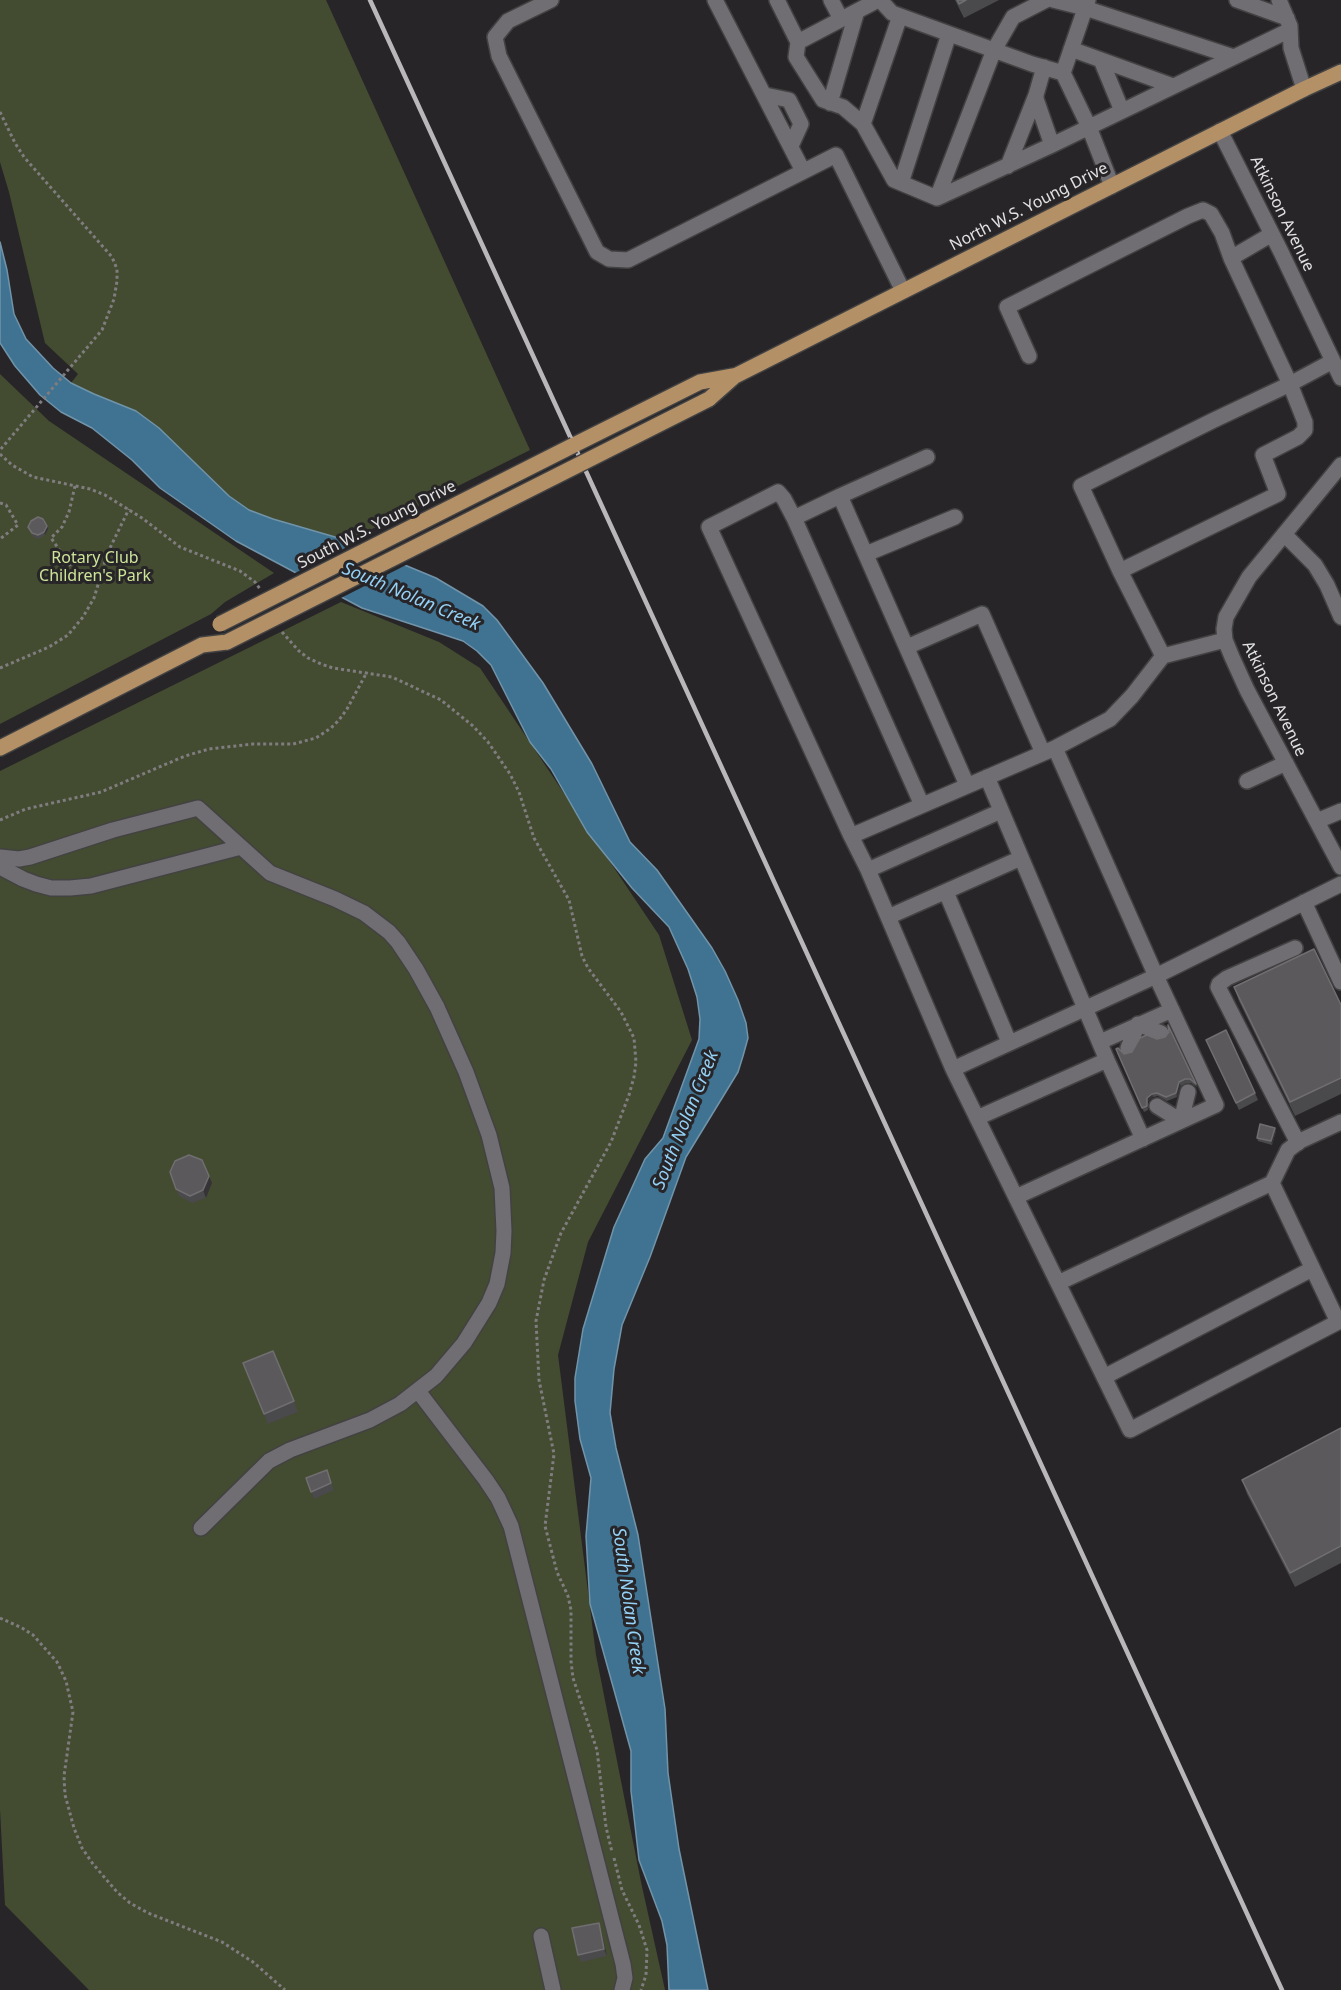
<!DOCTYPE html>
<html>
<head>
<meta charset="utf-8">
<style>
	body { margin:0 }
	canvas { display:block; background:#272528 }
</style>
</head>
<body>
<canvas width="1341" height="1990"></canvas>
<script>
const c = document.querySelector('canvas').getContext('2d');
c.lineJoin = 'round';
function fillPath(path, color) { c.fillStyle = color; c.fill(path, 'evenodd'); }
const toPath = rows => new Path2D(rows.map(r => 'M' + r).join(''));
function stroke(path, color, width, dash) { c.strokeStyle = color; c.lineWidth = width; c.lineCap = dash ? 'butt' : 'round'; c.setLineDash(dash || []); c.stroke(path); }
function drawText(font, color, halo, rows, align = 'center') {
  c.font = font + ' "Noto Sans",sans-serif'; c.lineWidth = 6; c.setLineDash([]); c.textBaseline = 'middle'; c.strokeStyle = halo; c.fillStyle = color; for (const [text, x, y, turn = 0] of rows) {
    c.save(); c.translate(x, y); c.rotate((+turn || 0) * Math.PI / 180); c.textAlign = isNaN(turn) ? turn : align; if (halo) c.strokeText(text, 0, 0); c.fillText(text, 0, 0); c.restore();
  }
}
fillPath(toPath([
	[0,0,326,0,530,450,354,538,349,536,342,539,273,519,249,510,229,496,159,428,136,411,94,394,71,383,78,374,45,343,9,192,0,162],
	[0,374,49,421,274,573,225,602,211,614,0,724],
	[341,602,439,642,480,668,659,935,692,1040,588,1242,558,1355,596,1655,641,1882,665,1990,89,1990,5,1905,0,1809,0,771]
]), '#434c30');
const water = toPath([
	[0,242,7,270,14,314,26,339,53,368,71,383,94,394,136,411,159,428,229,496,249,510,273,519,342,539,436,578,483,606,497,620,543,683,592,764,630,842,657,870,712,948,725,971,738,1000,746,1023,748,1038,743,1056,738,1072,686,1157,650,1257,622,1325,614,1369,610,1413,616,1448,638,1535,665,1709,668,1773,679,1849,708,1990,669,1990,667,1945,662,1921,639,1860,631,1791,631,1751,590,1604,586,1536,591,1478,580,1439,575,1401,575,1378,583,1329,614,1227,645,1159,663,1138,699,1039,700,1019,697,997,688,969,669,927,632,888,587,832,551,769,530,742,491,665,477,651,463,641,362,608,236,541,160,488,132,460,92,428,61,412,40,395,15,366,0,343,0,242]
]);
fillPath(water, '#407391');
stroke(water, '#7194aa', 1.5);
fillPath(toPath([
	[357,542,410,563,339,599,293,574]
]), '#272528');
const minor = toPath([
	[551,0,508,21,495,37,499,56,597,252,609,259,628,260,836,155,903,291],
	[715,0,803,171],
	[777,0,798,42,796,57,823,100,843,107,863,124,894,180,937,198,1052,145,1290,30],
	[831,0,841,19],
	[880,0,892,13,1032,64,1063,73],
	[1053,0,1085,8,1234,57],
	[1088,0,1063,73,1089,127,1112,186],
	[1237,0,1287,18],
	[1279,0,1290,26,1291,48,1304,89],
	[798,42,878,0],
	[1071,49,1173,86],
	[1101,60,1122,111],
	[765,95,789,100,801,124,791,146],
	[1036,95,1036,99,1052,145],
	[830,103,857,11],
	[863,124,900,16],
	[1220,131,1281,252,1341,378],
	[1008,166,1036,95,1044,67],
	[901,183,949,34],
	[937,198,994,50,1013,17,1046,0],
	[1272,234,1231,258,1290,384,1333,361],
	[1029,356,1007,307,1188,216,1203,210,1211,214,1222,233,1231,258],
	[927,457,840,496,967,785],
	[1341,465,1249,577,1226,617,1224,629,1225,640,1232,657,1247,690,1341,867],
	[794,518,840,496],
	[1284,534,1315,565,1327,585,1341,617],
	[866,554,955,517],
	[1120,571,1081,486,1214,420,1290,384,1305,422,1305,430,1298,437,1263,455,1278,494,1120,571,1163,656,1225,640],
	[907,647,982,614,1043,753],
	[987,777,1107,1060,1143,1139],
	[1247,781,1286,763],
	[1001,811,868,870,953,1069,1156,976,1341,884],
	[1317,821,1341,811],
	[851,836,709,527,778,492,784,499,794,518,922,805],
	[0,857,19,859,30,857,113,830,198,808,270,873,335,899,364,913,389,932,398,942,416,969,437,1007,466,1072,489,1135,502,1188,504,1231,503,1253,497,1284,489,1303,464,1343,436,1376,400,1404,370,1420,290,1450,269,1461,201,1528],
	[0,867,23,879,36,884,51,888,70,888,91,886,241,847],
	[868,870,851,836,1055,748,1110,719,1132,696,1163,656],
	[946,892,1009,1042],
	[1304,902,1341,982],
	[888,917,1021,858],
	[1295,948,1227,978,1219,984,1218,987,1298,1143],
	[1100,1042,1172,1010],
	[1128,1048,1138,1024,1161,1033],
	[953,1069,1130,1430,1338,1322,1272,1183],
	[1157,1106,1181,1121,1188,1092],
	[977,1118,1107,1060],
	[1016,1197,1216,1105,1156,976,1055,748],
	[1058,1283,1272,1183,1288,1150,1300,1141,1341,1122],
	[1104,1377,1312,1269],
	[418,1391,486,1480,498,1498,511,1526,623,1964,625,1978,622,1990],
	[541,1936,553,1990]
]);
const major = toPath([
	[709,399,735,376,1304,89,1341,72],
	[574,445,700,382,733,376],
	[0,748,202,645,227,642]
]);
stroke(minor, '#434243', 18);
stroke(major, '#434243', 18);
stroke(toPath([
	[0,112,15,143,24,157,112,257,117,269,117,281,114,299,102,330,0,450],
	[0,454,12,465,33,477,90,489,105,495,142,518,180,547,240,571,255,582,260,589],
	[75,486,69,512,62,527,51,538,80,579],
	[0,503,6,505,18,525,0,539],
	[282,632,299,651,308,658,321,664,333,668,392,677,441,700,473,726,488,742,510,774,519,792,534,838,569,900,582,956,588,968,621,1012,634,1038,636,1062,634,1077,629,1095,611,1142,561,1233,544,1280,536,1321,539,1380,554,1454,545,1526,557,1572,568,1596,571,1610,571,1661,573,1678,597,1750,606,1827,612,1852],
	[0,668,49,647,68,635,83,617,94,598,108,552,129,509],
	[0,820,26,809,101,792,185,756,209,749,253,744,293,744,316,738,331,728,339,720,347,709,367,672],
	[0,1618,22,1628,33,1635,57,1662,66,1681,73,1712,64,1776,65,1795,74,1828,82,1848,93,1864,117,1892,130,1903,148,1913,222,1942,253,1962,285,1990],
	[614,1858,622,1890,639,1925,647,1950,646,1975,641,1990]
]), '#7f7d7f', 3, [3, 3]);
stroke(minor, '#706e72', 15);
stroke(major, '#b49066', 15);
stroke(toPath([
	[370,0,1282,1990]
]), '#b9b7b9', 4.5);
const majorBridge = toPath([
	[220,624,574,445],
	[227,642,709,399]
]);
stroke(majorBridge, '#434243', 18, []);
stroke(majorBridge, '#b49066', 15);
fillPath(toPath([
	[955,0,999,0,964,18],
	[28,527,48,529,45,535,39,539,33,537],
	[1234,987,1341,1005,1341,1094,1295,1116,1239,1001],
	[1140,1038,1196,1084,1197,1087,1191,1083,1186,1083,1181,1086,1177,1097,1167,1101,1158,1096,1153,1097,1148,1101,1148,1110,1144,1112,1117,1053,1124,1054,1132,1052],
	[1206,1040,1255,1093,1258,1100,1239,1110],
	[1275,1128,1276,1131,1272,1145,1258,1141,1257,1138],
	[170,1172,212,1183,206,1198,192,1203,179,1196],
	[243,1363,294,1401,298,1412,268,1424],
	[1341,1428,1341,1563,1295,1587,1247,1494,1242,1480],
	[327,1470,334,1490,314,1499,306,1478],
	[599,1923,601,1930,607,1956,581,1962,578,1955]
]), '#4a494b');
fillPath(toPath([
	[47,526,48,529,45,535,44,532],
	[1179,1082,1181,1086,1177,1097,1176,1093],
	[1152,1094,1153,1097,1148,1101,1148,1110,1147,1106,1147,1098],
	[1275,1128,1276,1131,1272,1145,1271,1141],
	[209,1176,212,1183,206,1198,203,1190],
	[599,1923,601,1930,607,1956,604,1949]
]), '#353336');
const building = toPath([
	[957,0,966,0,959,4,957,0],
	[38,517,43,519,47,526,44,532,38,535,32,533,28,527,31,521,38,517],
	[1314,949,1341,1005,1341,1078,1290,1102,1234,987,1314,949],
	[1168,1025,1196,1084,1190,1079,1185,1079,1179,1082,1176,1093,1166,1097,1157,1093,1152,1094,1147,1098,1147,1106,1142,1108,1116,1049,1118,1048,1124,1054,1132,1052,1140,1038,1147,1035,1157,1039,1165,1037,1169,1032,1168,1025],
	[1226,1030,1255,1093,1236,1103,1206,1040,1226,1030],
	[1260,1124,1275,1128,1271,1141,1257,1138,1260,1124],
	[189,1155,202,1160,209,1176,203,1190,190,1196,176,1189,170,1172,175,1161,189,1155],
	[273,1351,294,1401,264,1414,243,1363,273,1351],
	[1341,1428,1341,1546,1290,1573,1242,1480,1341,1428],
	[327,1470,331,1483,311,1492,306,1478,327,1470],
	[599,1923,604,1949,578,1955,572,1928,599,1923]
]);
fillPath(building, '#5b595c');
stroke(building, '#706e71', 1.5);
drawText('16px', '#e3e2e3', '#272528', [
	["North W.S. Young Drive",1029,207,-27],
	["Atkinson Avenue",1282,214,64],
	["South W.S. Young Drive",377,525,-27],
	["Atkinson Avenue",1274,699,64]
]);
drawText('16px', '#cde498', '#272528', [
	["Rotary Club",95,558],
	["Children's Park",95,576]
]);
drawText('italic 18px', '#94d1f6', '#272528', [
	["South Nolan Creek",411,597,23],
	["South Nolan Creek",686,1120,-68],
	["South Nolan Creek",628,1601,82]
]);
</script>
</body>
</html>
